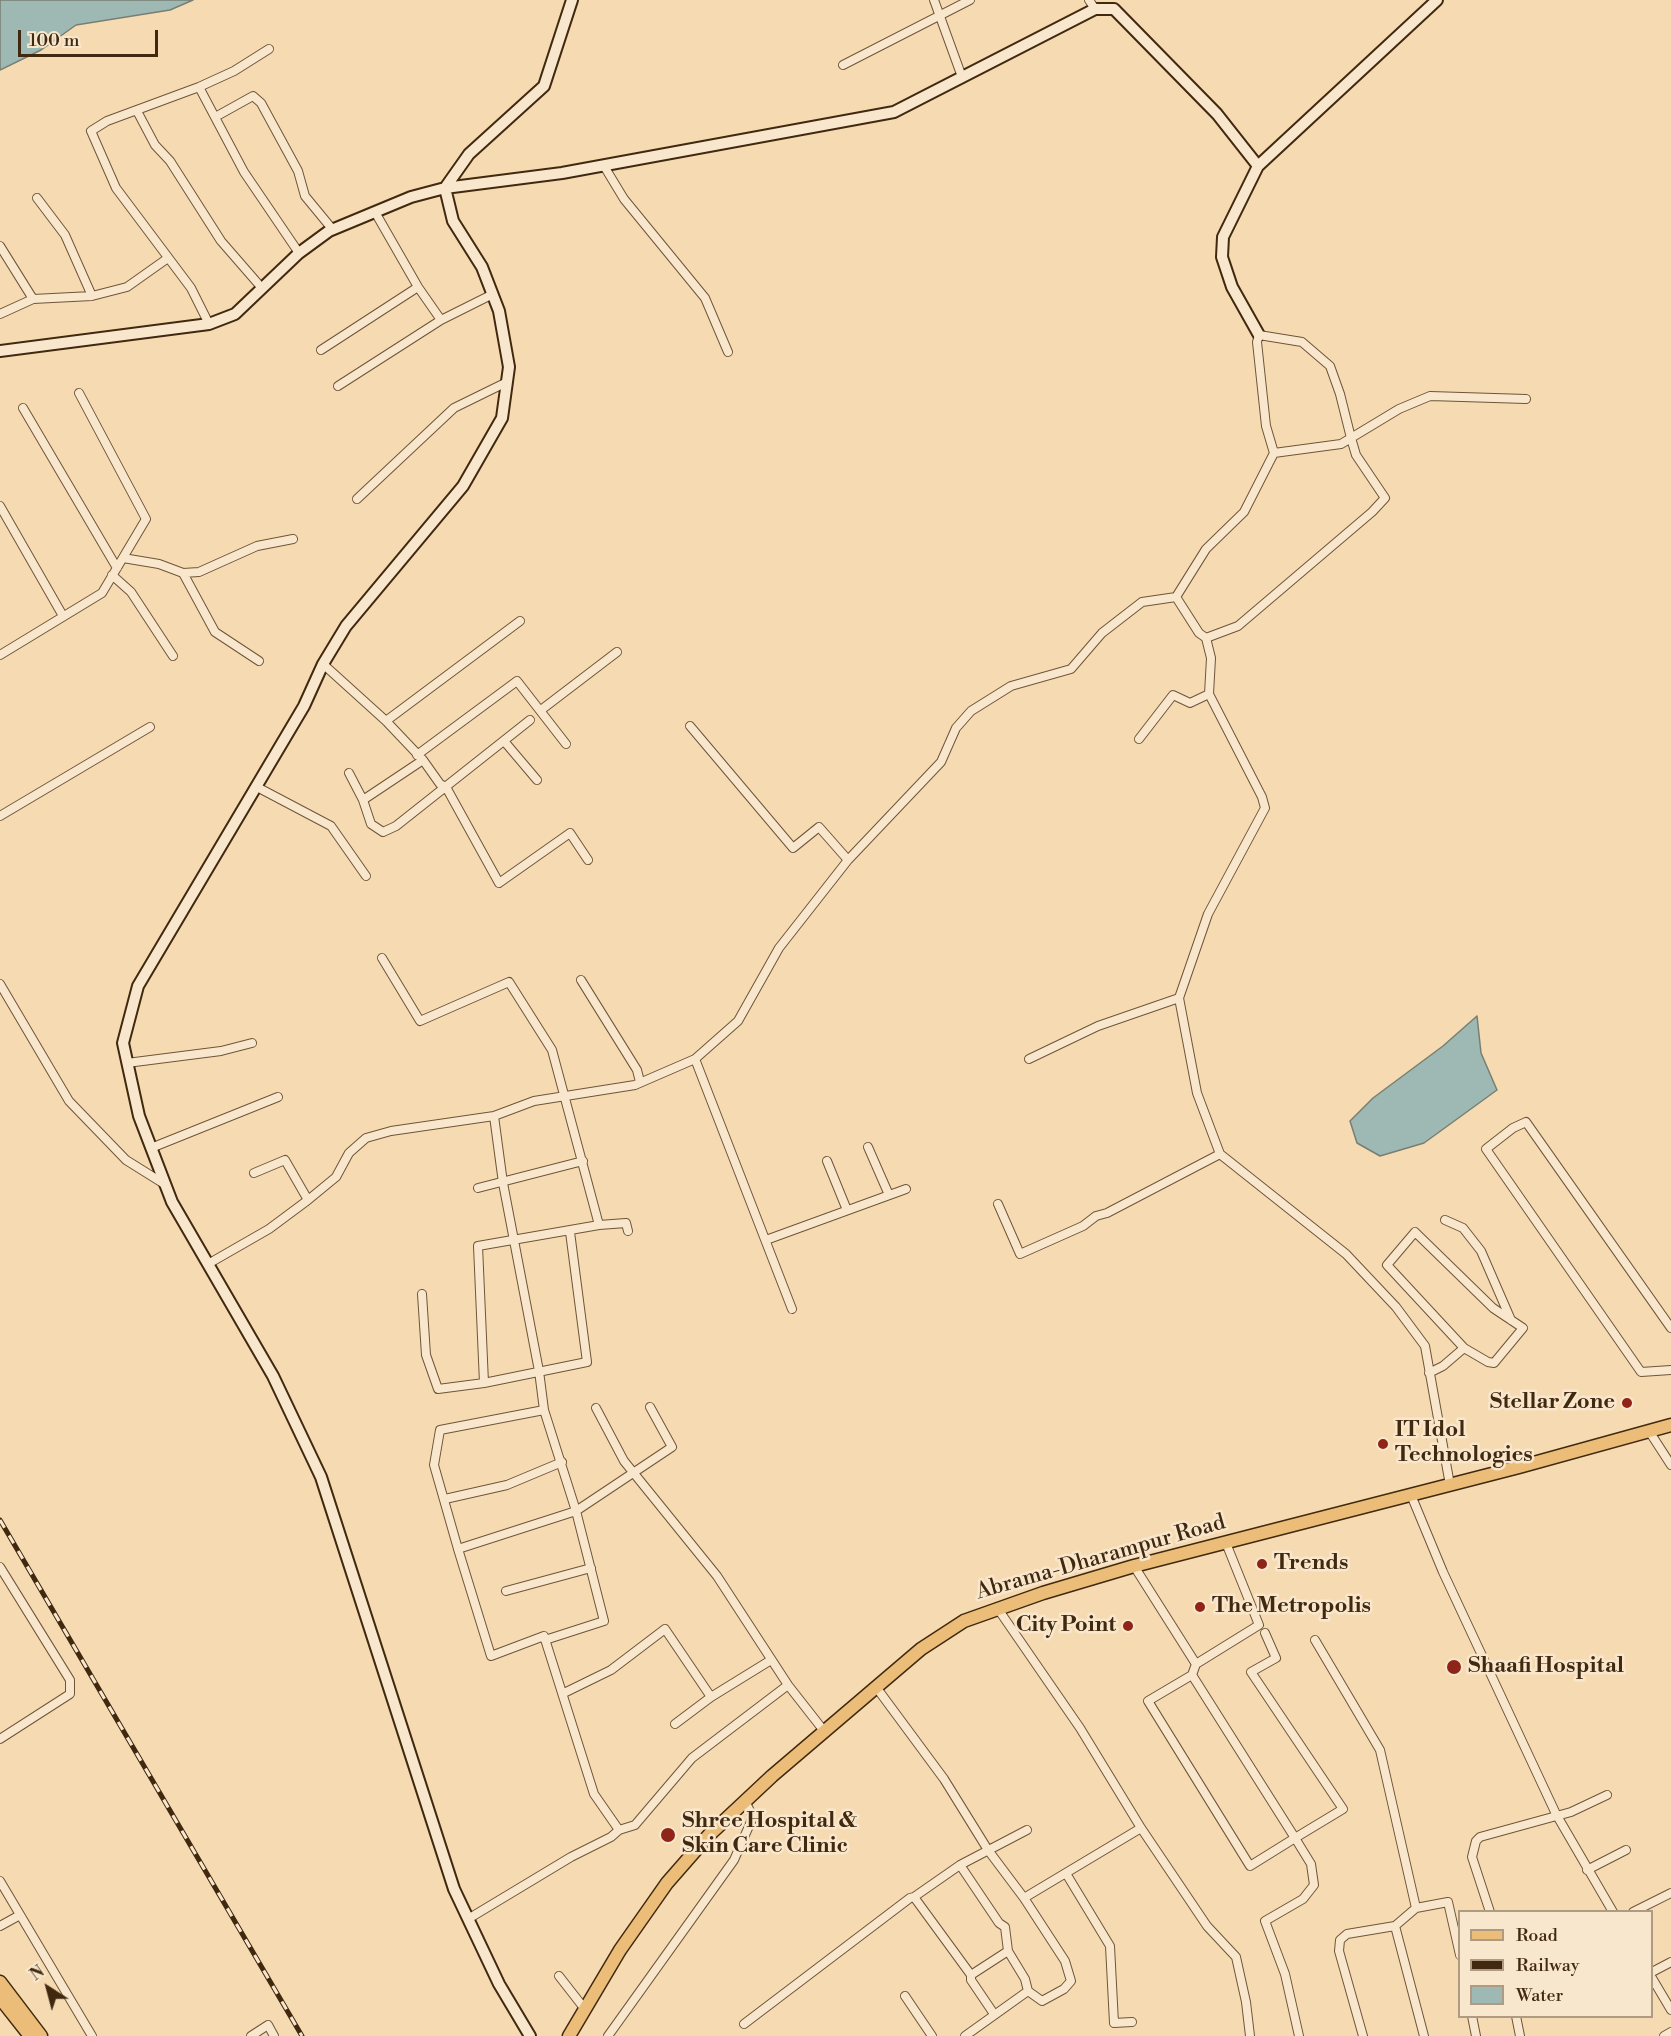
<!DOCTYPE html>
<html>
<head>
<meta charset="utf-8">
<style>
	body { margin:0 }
	#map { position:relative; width:1671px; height:2036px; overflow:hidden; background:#f6dab2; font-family:"Libre Bodoni",serif }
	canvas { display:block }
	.legend { position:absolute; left:1458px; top:1910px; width:195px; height:108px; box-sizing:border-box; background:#f9e7cd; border:2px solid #af9b81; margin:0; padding:8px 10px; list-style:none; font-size:18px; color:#40290f }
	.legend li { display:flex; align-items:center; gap:12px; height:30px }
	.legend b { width:30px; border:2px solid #af9b81 }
	.north { position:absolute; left:18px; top:1958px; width:60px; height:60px; -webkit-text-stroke:4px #f9e7cd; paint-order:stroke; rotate:324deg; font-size:16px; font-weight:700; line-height:24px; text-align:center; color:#40290f }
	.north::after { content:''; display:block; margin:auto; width:21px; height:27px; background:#40290f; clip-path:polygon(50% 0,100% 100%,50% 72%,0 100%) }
	.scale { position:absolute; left:18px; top:30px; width:140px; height:27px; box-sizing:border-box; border:3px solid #40290f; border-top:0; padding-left:8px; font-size:18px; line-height:21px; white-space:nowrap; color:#40290f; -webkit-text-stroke:4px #f9e7cd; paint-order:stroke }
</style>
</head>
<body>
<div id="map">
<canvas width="1671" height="2036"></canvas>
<ul class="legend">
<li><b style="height:8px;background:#ebbd79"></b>Road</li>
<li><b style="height:8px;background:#40290f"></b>Railway</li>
<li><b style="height:16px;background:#9eb9b4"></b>Water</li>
</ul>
<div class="north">N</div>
<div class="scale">100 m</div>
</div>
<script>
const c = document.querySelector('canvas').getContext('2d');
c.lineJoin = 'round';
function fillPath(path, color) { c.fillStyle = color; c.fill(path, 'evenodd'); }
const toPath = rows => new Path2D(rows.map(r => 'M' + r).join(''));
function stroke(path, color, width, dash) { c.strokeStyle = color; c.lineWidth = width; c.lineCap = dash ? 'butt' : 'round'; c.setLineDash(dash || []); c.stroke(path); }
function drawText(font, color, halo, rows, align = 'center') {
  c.font = font + ' "Libre Bodoni",serif'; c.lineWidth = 5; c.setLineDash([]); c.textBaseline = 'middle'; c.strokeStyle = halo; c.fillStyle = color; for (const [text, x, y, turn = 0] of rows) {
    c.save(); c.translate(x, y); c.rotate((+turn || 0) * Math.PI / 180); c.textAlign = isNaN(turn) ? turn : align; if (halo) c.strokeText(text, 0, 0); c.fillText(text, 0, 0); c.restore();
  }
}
const water = toPath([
	[0,0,193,0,170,10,76,25,41,50,0,70,0,0],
	[1477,1016,1481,1053,1497,1090,1424,1143,1380,1156,1357,1143,1350,1121,1373,1098,1443,1046,1477,1016]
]);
fillPath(water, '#9eb9b4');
stroke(water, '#787f72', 1.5);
const street = toPath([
	[934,0,962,77],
	[1089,0,1095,9],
	[843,65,970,0],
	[199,87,244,172,299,253],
	[137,111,155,145,170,161,221,241,261,287],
	[217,116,253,96,261,103,298,171,305,196,333,230],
	[604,166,624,199,705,298,728,352],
	[37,198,65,235,92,296],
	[375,212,418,287,441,320],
	[0,246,33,299],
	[0,314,33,299,92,296,127,287,168,258],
	[209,324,191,288,116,188,91,131,107,121,199,87,234,71,269,49],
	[321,350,418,287],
	[338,386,441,320,493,294],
	[23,408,117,568],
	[357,499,454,408,507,382],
	[0,506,63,616],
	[123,558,159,564,183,573,215,632,259,661],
	[183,573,199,572,257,546,293,539],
	[112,575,131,592,173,656],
	[1176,597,1199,633,1206,638,1211,658,1209,694,1262,797,1265,808,1208,914,1179,998,1197,1093,1220,1154,1346,1254,1396,1307,1425,1346,1450,1485],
	[1206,638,1238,626,1372,512,1385,498,1356,455,1351,438,1340,394,1330,366,1302,342,1259,335,1257,342,1266,426,1274,453,1341,444,1351,438,1399,409,1430,396,1526,399],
	[0,655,102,593,146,519,79,393],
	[323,664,386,721,423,760,440,784,446,787,499,883,570,833,588,860],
	[541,710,617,652],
	[386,721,520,621],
	[690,726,793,848,819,827,848,860],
	[1139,739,1173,695,1190,703,1209,694],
	[504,741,537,780],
	[417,755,517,681,566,744],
	[349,773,363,800,371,824,383,832,396,826,530,720],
	[257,787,331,826,366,876],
	[363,800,423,760],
	[0,816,150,727],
	[382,958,420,1021,509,982,552,1050,599,1225],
	[581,980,637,1070,640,1082],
	[0,984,69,1101,126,1160,166,1185],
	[695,1059,792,1309],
	[1029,1059,1098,1026,1179,998],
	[127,1063,221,1051,252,1043],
	[494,1116,503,1183,539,1371,544,1410,576,1511,604,1621,545,1640],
	[868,1147,889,1195],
	[151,1148,278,1097],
	[827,1161,847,1210],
	[254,1173,285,1160,308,1200],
	[478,1188,583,1161],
	[998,1204,1020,1254,1083,1226,1096,1216,1107,1213,1220,1154],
	[1445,1220,1463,1228,1481,1251,1511,1320],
	[766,1240,906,1189],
	[208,1264,269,1229,308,1200,336,1177,349,1153,366,1138,391,1131,494,1116,534,1101,635,1085,695,1059,738,1021,779,948,848,860,941,762,956,728,971,711,1011,686,1071,669,1102,633,1142,602,1176,597,1206,549,1244,512,1274,453],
	[422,1294,426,1355,438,1389,484,1383,587,1362,570,1232],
	[1671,1328,1526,1122,1513,1128,1486,1149,1641,1372,1671,1370],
	[1429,1373,1443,1366,1464,1348,1488,1362,1494,1363,1523,1328,1493,1308,1415,1232,1387,1265,1464,1348],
	[484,1383,478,1246,599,1225,626,1223,628,1231],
	[596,1408,624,1461,717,1576,788,1685,824,1731],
	[544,1410,440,1430,434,1465,458,1549,576,1511,672,1447,650,1407],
	[1649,1431,1671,1465],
	[1411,1495,1443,1572,1556,1814,1613,1912],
	[445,1499,507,1485,562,1462],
	[458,1549,491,1656,544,1636,594,1794,619,1830],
	[1134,1566,1196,1664],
	[0,1567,70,1680,70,1694,0,1739],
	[506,1591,591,1568],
	[998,1609,1080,1728,1141,1828,1207,1926,1236,1957,1246,2002,1250,2036],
	[1265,1633,1276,1658,1251,1672,1343,1809,1295,1838,1311,1864,1314,1885,1303,1899,1265,1921,1285,1974,1299,2036],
	[1315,1640,1380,1750,1416,1908,1395,1926,1347,1934,1340,1940,1339,1951,1363,2036],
	[1192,1675,1148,1701,1250,1866,1295,1838,1192,1675,1196,1664,1259,1625,1226,1543],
	[876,1687,944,1779,988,1850,1024,1898,1065,1961,1071,1981,1064,1989,1042,2001,1028,1991,1025,1979,1008,1951,1005,1927,999,1923,960,1865],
	[564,1693,611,1670,665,1629,711,1697],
	[675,1724,711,1697,771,1660],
	[1587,1870,1626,1850],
	[1067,1875,1110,1946,1114,2023,1132,2022],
	[0,1881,92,2036],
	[914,1897,971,1975,971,1980,994,2014],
	[1024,1898,1141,1828],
	[1416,1908,1448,1902,1460,1955],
	[1490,1912,1472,1857,1476,1841,1480,1837,1571,1812,1607,1795],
	[1633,1912,1671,1893],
	[468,1919,571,1857,611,1837,619,1830,635,1825,692,1758,788,1685],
	[0,1926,20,1915],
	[1395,1926,1424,2036],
	[1652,1972,1671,1962],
	[971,1975,1008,1951],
	[559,1976,584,2008],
	[1652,1978,1671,2010],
	[905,1996,932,2036],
	[1472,2016,1476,2036],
	[1516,2016,1520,2036],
	[744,2024,910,1898,914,1897,960,1865,1027,1830],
	[251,2036,268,2025,274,2036],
	[608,2036,734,1860,753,1817,745,1801],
	[965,2036,1028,1991],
	[1664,2036,1671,2032]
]);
const secondary = toPath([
	[1259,335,1232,287,1222,257,1223,237,1258,166,1437,0],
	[0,351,209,324,235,314,299,253,329,231,411,197,445,188,562,173,894,112,1095,9,1114,9,1217,114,1258,166],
	[530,2036,499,1984,454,1889,321,1477,273,1376,172,1202,139,1116,123,1043,138,986,304,706,323,664,346,626,463,486,502,418,509,367,499,311,482,267,453,221,445,188,469,154,544,86,572,0]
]);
const primary = toPath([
	[0,1982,41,2036],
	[0,1998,30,2036],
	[569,2036,620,1950,667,1883,709,1835,772,1776,921,1649,964,1621,1043,1593,1134,1566,1519,1467,1671,1425]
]);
stroke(street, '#6e5538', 10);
stroke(secondary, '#40290f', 14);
stroke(primary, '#40290f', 15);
stroke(street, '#f9e7cd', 8);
stroke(secondary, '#f9e7cd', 10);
stroke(primary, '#ebbd79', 12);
const rail = toPath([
	[0,1520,302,2036]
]);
stroke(rail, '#40290f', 5);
stroke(rail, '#f9e7cd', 3, [9]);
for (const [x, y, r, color] of [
	[1627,1403,6,"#8f2418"],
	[1383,1444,6,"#8f2418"],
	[1262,1564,6,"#8f2418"],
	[1200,1607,6,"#8f2418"],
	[1128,1626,6,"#8f2418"],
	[1454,1667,8,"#8f2418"],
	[668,1835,8,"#8f2418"]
]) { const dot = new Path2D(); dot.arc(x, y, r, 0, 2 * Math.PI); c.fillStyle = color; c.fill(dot); stroke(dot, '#f9e7cd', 2); }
drawText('bold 22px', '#40290f', '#f9e7cd', [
	["Stellar Zone",1615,1403,"right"],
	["IT Idol",1395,1431],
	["Technologies",1395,1456],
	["Trends",1274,1564],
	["The Metropolis",1212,1607],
	["City Point",1116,1626,"right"],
	["Shaafi Hospital",1468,1667],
	["Shree Hospital &",682,1822],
	["Skin Care Clinic",682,1847]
], 'left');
drawText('22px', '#40290f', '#f9e7cd', [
	["Abrama-Dharampur Road",1101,1558,-16]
]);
</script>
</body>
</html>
